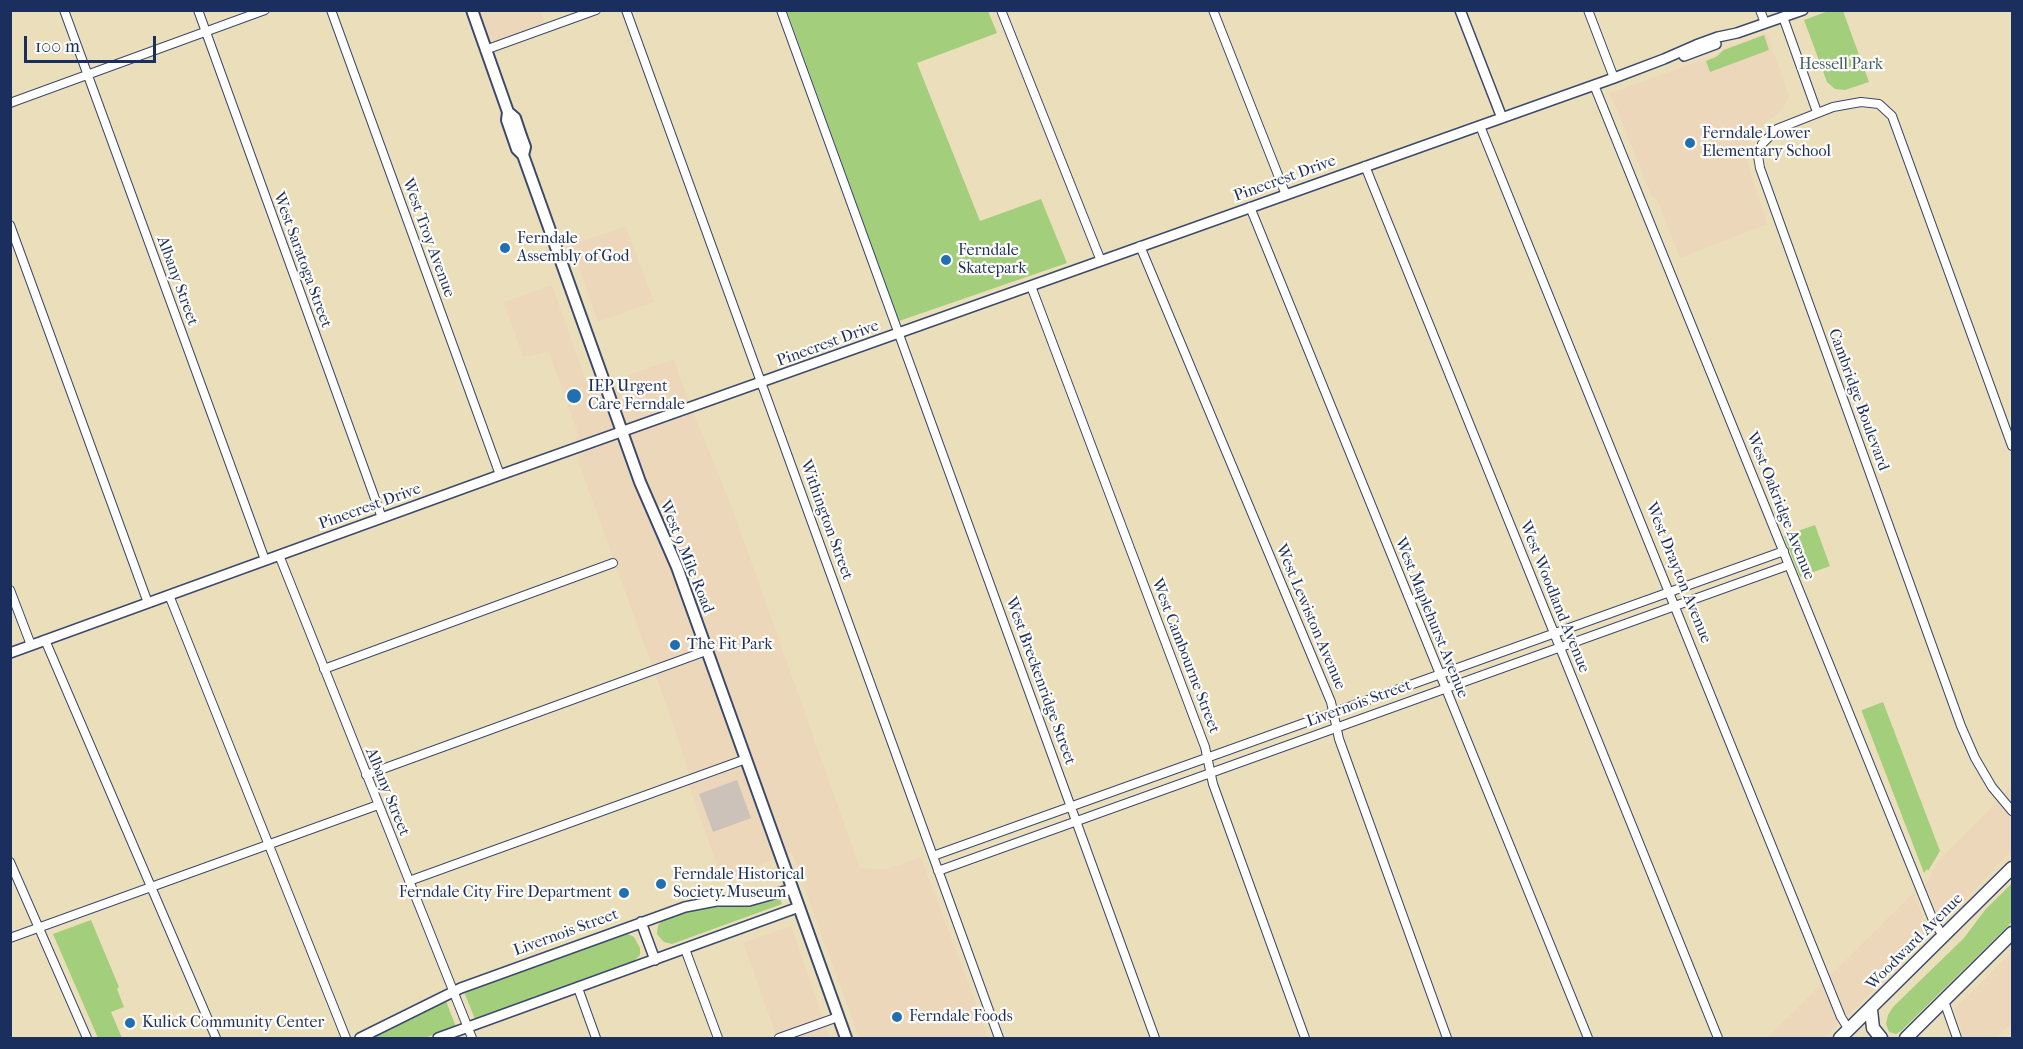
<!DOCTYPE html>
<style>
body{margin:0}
#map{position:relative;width:2023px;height:1049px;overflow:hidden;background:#ebdfbb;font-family:"IM FELL French Canon",serif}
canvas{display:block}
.frame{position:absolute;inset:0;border:12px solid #1b2f5e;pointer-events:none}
.scale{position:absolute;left:24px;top:36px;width:132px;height:27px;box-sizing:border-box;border:3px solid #1b2f5e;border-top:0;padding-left:8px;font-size:18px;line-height:21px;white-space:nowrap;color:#1b2f5e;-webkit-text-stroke:4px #fdfcf7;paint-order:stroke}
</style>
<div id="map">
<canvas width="2023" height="1049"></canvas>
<div class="frame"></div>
<div class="scale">100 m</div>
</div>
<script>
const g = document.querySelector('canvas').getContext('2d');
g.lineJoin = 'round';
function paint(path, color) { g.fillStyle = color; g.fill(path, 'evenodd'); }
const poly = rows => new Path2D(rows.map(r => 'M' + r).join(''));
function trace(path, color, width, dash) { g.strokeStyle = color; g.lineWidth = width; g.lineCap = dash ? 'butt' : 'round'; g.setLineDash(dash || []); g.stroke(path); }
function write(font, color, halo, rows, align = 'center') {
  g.font = font + ' "IM FELL French Canon",serif'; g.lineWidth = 4.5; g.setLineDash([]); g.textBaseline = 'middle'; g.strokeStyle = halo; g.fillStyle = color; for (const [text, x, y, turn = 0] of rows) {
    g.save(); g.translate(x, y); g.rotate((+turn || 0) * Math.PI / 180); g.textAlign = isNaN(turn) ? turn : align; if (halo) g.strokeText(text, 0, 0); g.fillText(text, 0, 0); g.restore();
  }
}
paint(poly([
 [480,11,541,11,545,23,495,42,490,38],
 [1767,33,1789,96,1783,109,1757,130,1748,150,1747,157,1754,185,1768,224,1680,258,1656,197,1652,198,1610,93,1716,55,1724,48],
 [626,226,654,302,598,322,571,245],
 [552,285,589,389,674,359,687,397,733,510,860,868,887,869,921,857,989,1038,859,1038,792,853,722,880,687,780,690,778,673,724,579,464,577,431,549,352,523,357,504,302],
 [2012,786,2012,850,1946,920,1938,917,1926,884,1938,861],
 [1914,892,1930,935,1824,1038,1767,1038],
 [791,926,830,1038,777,1038,755,976,743,943],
 [2012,952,2012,1023,1996,1038,1964,1038,1954,1009]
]), '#edd7bb');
paint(poly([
 [737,780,751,818,713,832,699,794]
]), '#ccc2b9');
paint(poly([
 [1831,10,1843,11,1869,82,1845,90,1835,89,1827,82,1804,20],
 [787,11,988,11,997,33,917,63,980,221,1041,199,1067,263,899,321],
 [1764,35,1769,50,1710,72,1706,61,1716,57,1724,50],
 [1815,525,1830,566,1800,577,1784,536],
 [1883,702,1940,851,1928,871,1927,869,1924,873,1862,712,1862,710],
 [2012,883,2012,922,1901,1031,1896,1034,1889,1032,1886,1024,1888,1015,1893,1007,1964,938,1985,910],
 [780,899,782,904,672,944,664,942,657,934,658,925,663,920,687,911,710,906,756,905],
 [91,920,119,987,117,989,124,1007,111,1012,122,1038,98,1038,53,934],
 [628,934,634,937,640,948,640,955,631,964,475,1019,464,992,621,935],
 [446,1001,456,1027,424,1038,373,1038]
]), '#a3ce7b');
const minor = poly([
 [64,10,265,560],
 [198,10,382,518],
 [331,10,500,475],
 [626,10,999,1038],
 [781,10,1155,1038],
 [1001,10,1101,261],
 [1213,10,1286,195],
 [1588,10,1614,78],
 [1760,10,1765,23],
 [1783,17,1817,112],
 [485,50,596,10],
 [1594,85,1933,920,1943,936],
 [10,103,265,10],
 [1480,126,1841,1017,1849,1030],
 [1365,166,1718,1038],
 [1250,207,1588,1038],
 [10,225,148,603],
 [1140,246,1331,702,1339,739,1447,1038],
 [1031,286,1205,747,1213,784,1305,1038],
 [2012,446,1892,116,1879,104,1861,102,1833,107,1777,129,1762,144,1758,156,1760,168,1961,726,1975,758,1992,787,2012,811],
 [279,555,472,1038],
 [10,590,31,645],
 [169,595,346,1038],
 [45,640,216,1038],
 [324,669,613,563],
 [366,775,706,651],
 [933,856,1784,551],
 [10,862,87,1038],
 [938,871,1789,565],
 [409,881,746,759],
 [10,938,378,805],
 [685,949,718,1038],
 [578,988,596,1038],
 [1944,1001,1957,1038],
 [779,1038,838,1017]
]);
const tertiary = poly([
 [1460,10,1502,118],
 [1684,56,1716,44],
 [10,653,500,475,1614,78,1664,59,1696,45,1718,37,1737,33,1803,10],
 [641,922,655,960],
 [360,1038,461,988,685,907,716,901,749,901,792,889],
 [438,1038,799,907]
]);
const secondary = poly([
 [472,10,508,112,507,120,517,149,523,155,640,482,677,567,846,1038],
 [508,112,515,118,521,136,525,147,523,155]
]);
const primary = poly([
 [1871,1010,1873,1028,1881,1038],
 [1840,1038,2012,868],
 [1906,1038,2012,933]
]);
trace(minor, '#3a496c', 10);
trace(tertiary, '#3a496c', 12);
trace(secondary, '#3a496c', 14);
trace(primary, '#3a496c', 15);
trace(minor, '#fff', 8);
trace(tertiary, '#fff', 9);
trace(secondary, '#fff', 10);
trace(primary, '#fff', 12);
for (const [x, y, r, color] of [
 [1690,143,6,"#1f6fb2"],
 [505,248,6,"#1f6fb2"],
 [946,260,6,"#1f6fb2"],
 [574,396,8,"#1f6fb2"],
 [675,645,6,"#1f6fb2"],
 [661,884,6,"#1f6fb2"],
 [624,893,6,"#1f6fb2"],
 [897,1017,6,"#1f6fb2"],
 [130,1023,6,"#1f6fb2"]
]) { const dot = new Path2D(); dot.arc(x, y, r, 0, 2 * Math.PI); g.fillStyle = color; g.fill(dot); trace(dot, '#fdfcf7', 2); }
write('16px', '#445f67', '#fdfcf7', [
 ["Hessell Park",1841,65]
]);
write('16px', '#1b2f5e', '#fdfcf7', [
 ["Ferndale Lower",1702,134],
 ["Elementary School",1702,152],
 ["Ferndale",517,239],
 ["Assembly of God",517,257],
 ["Ferndale",958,251],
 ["Skatepark",958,269],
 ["IEP Urgent",588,387],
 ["Care Ferndale",588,405],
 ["The Fit Park",687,645],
 ["Ferndale Historical",673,875],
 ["Society Museum",673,893],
 ["Ferndale City Fire Department",612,893,"right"],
 ["Ferndale Foods",909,1017],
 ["Kulick Community Center",142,1023]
], 'left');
write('16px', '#1b2f5e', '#fdfcf7', [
 ["Pinecrest Drive",1285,179,-20],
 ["West Troy Avenue",428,238,70],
 ["West Saratoga Street",302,260,70],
 ["Albany Street",177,281,70],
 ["Pinecrest Drive",828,344,-20],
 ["Cambridge Boulevard",1858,400,70],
 ["West Oakridge Avenue",1780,506,68],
 ["Pinecrest Drive",370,507,-20],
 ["Withington Street",826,520,70],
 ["West 9 Mile Road",686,557,68],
 ["West Drayton Avenue",1678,573,68],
 ["West Woodland Avenue",1554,597,68],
 ["West Lewiston Avenue",1310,617,67],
 ["West Maplehurst Avenue",1431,618,68],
 ["West Cambourne Street",1185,656,69],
 ["West Breckenridge Street",1040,681,70],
 ["Livernois Street",1359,704,-20],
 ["Albany Street",387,792,68],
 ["Livernois Street",566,933,-20],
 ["Woodward Avenue",1915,942,-45]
]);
</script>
